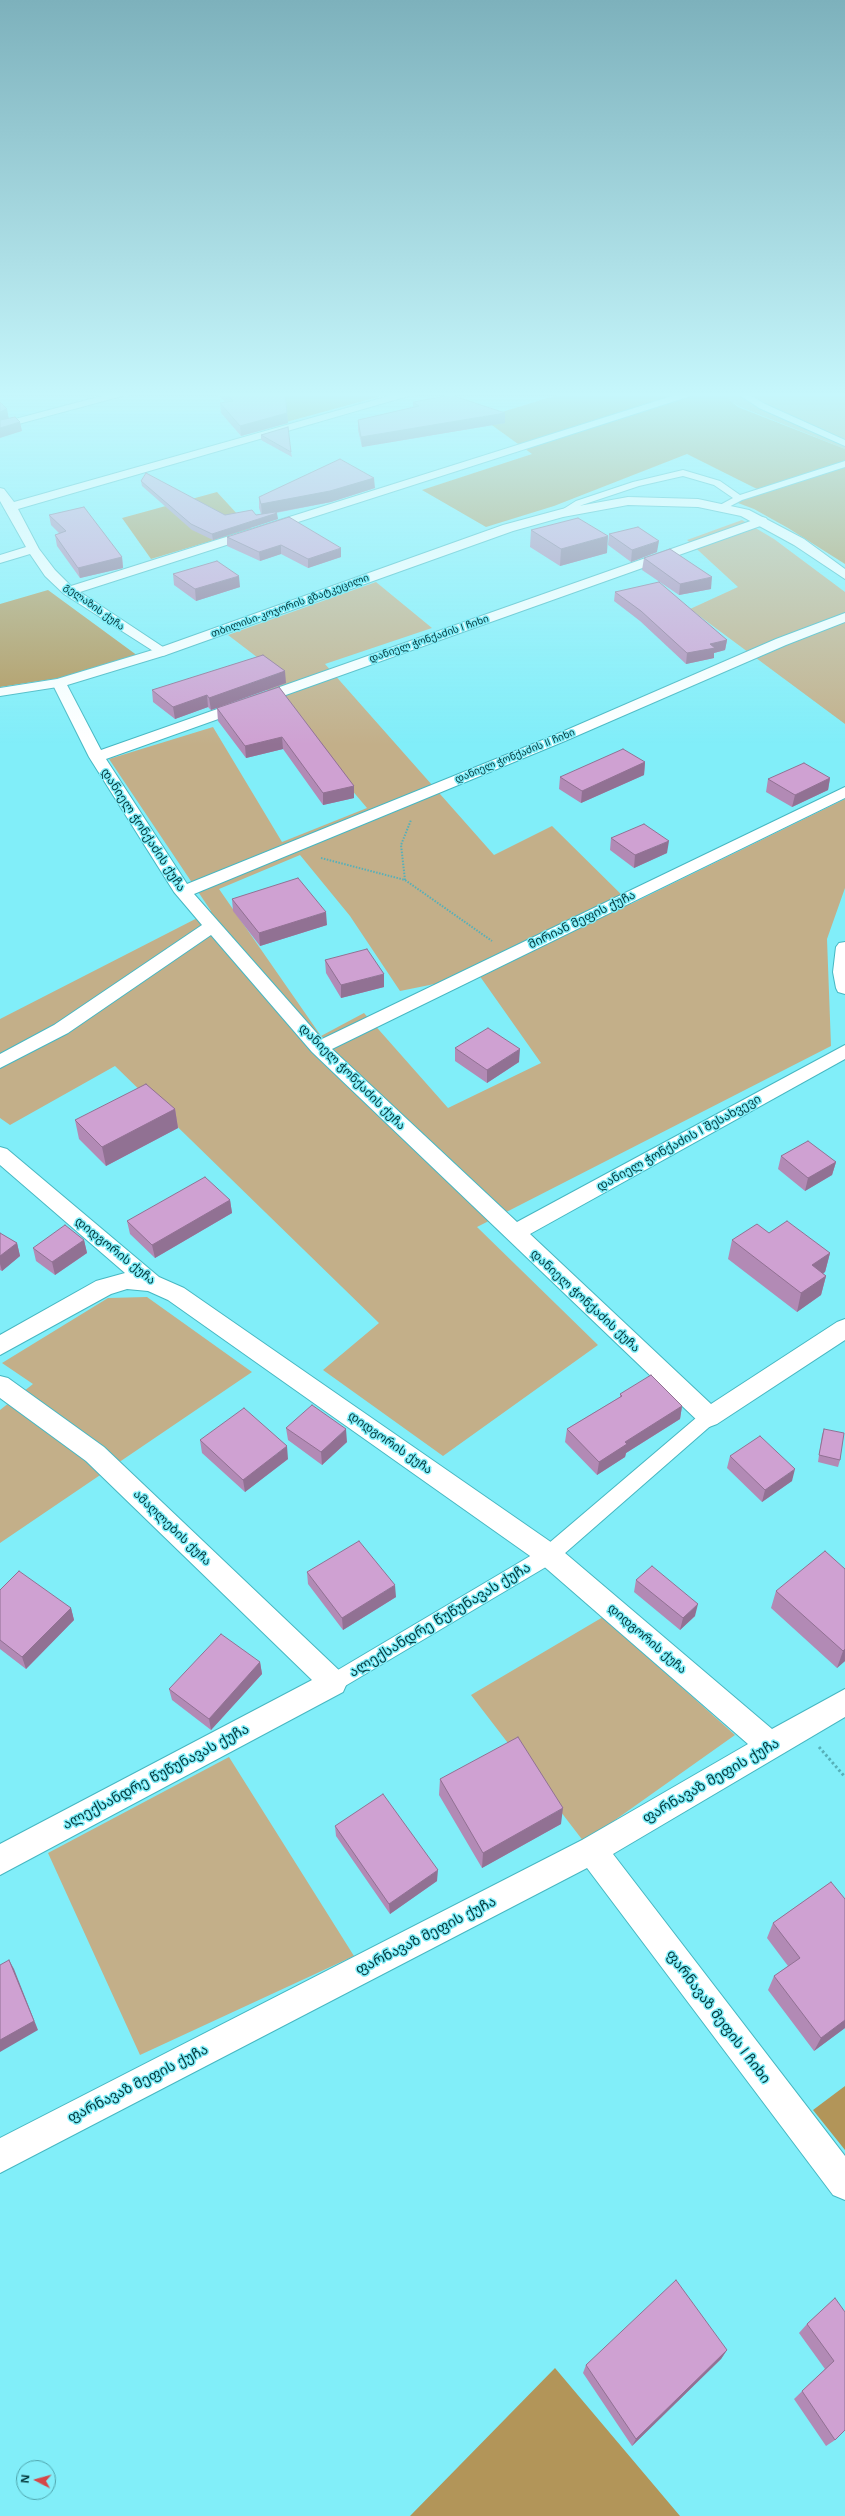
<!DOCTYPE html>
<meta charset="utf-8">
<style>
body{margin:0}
#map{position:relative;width:845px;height:2516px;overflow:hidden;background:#81eef9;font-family:"Open Sans",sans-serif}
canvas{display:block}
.north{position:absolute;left:16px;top:2460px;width:40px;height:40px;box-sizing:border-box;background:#81eef9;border:1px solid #4fa5ad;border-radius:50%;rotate:276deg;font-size:11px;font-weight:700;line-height:16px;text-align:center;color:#04383c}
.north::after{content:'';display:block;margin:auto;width:14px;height:18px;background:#d64748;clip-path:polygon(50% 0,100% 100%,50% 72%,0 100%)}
</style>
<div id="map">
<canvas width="845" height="2516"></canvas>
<div class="north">N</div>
</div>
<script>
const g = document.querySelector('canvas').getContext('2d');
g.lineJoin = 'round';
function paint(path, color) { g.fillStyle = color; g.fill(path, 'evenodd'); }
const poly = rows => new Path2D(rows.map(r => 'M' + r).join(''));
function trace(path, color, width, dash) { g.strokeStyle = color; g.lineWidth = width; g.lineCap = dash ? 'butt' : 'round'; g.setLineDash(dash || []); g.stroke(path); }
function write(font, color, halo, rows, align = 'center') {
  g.font = font + ' "Open Sans","Noto Sans Georgian",sans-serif'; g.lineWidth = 3; g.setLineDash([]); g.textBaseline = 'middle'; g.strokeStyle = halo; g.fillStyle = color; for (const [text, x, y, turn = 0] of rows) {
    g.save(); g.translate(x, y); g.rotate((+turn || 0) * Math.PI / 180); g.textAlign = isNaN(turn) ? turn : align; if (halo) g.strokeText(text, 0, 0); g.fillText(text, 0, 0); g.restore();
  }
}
paint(poly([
 [845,392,845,449,738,406,720,393],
 [742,520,774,539,845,592,845,724,690,609,738,587,687,540],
 [376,582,432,628,325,664,494,855,552,826,631,904,845,799,845,888,827,939,831,1046,477,1227,598,1345,443,1456,323,1370,379,1323,115,1066,10,1125,0,1118,0,1019,211,911,109,759,213,727,282,842,367,808,262,684,283,677,228,635],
 [300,855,350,916,400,991,479,975,541,1063,448,1108,364,1013,321,1036,219,889],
 [147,1297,252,1372,0,1543,0,1410,33,1384,2,1363,108,1298],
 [603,1617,735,1735,584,1842,471,1695],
 [229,1757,354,1956,140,2055,48,1853]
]), '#c3af89');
paint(poly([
 [282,392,396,392,257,430],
 [554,392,720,392,738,407,845,449,845,564,788,528,754,509,730,500,759,490,687,454,554,506,486,527,422,490,532,454,482,418,558,395],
 [217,492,251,529,151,559,122,518],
 [48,590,138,656,73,676,0,687,0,604],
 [845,2086,845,2150,813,2110],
 [555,2368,680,2516,410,2516]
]), '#b29559');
const lane = poly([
 [735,392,745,392,765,404,845,440,845,446,759,408,735,392],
 [845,461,845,467,742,500,723,510,720,509,720,505,733,498,714,485,683,476,639,486,582,505,565,515,557,513,576,501,633,482,683,470,720,481,740,495,845,461],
 [709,1410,715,1412,718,1417,715,1422,556,1561,340,1689,333,1692,326,1689,323,1683,326,1677,542,1549,703,1412,709,1410]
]);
const street = poly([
 [117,392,137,392,0,429,0,423,117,392],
 [403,392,422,392,18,509,39,549,55,570,71,586,685,392,703,392,80,592,166,649,168,652,166,655,161,656,64,594,45,576,30,554,0,563,0,555,26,547,0,501,0,488,4,489,14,502,403,392],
 [762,517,766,518,768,521,766,524,106,759,187,884,555,735,776,639,845,613,845,622,786,645,565,741,194,894,322,1039,845,787,845,798,332,1049,517,1222,845,1045,845,1059,530,1234,711,1404,837,1322,845,1319,845,1340,717,1424,709,1427,701,1424,312,1052,211,935,68,1033,0,1068,0,1054,54,1025,202,925,174,892,89,757,52,683,54,680,64,680,66,683,101,750,762,517],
 [845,942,845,994,838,992,836,988,833,972,836,947,839,943,845,942],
 [0,1147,7,1149,159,1277,184,1288,558,1547,772,1729,845,1689,845,1717,613,1854,845,2156,845,2200,833,2195,587,1868,0,2173,0,2138,582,1840,748,1744,540,1563,168,1300,148,1291,127,1289,111,1294,0,1355,0,1335,96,1281,125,1273,0,1165,0,1147],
 [0,1376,8,1378,104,1447,343,1674,347,1683,343,1692,0,1875,0,1844,312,1680,86,1461,0,1398,0,1376]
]);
const secondary = poly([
 [628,497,698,499,749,510,804,539,845,569,845,579,794,545,741,516,698,507,628,505,563,517,513,531,166,655,64,686,0,696,0,688,57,679,156,649,503,525,562,509,628,497]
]);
trace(lane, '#46b7c2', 2);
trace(street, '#46b7c2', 2);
trace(secondary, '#46b7c2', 2);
trace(poly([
 [321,858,405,880,492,941],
 [405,880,401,845,411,820]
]), '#56b0b9', 2, [1.5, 1.5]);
trace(poly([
 [819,1747,845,1777]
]), '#56b0b9', 3, [2.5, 2.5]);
paint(lane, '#fff');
paint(street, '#fff');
paint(secondary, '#fff');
paint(poly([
 [216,392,285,392,288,423,241,436,221,413,220,403,225,402],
 [413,402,505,423,362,447,358,430,358,420,413,407],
 [261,435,291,452,292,457,261,440],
 [141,481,225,515,256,515,261,514,259,508,259,497,375,488,331,502,276,513,278,519,213,540,192,530,142,486],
 [49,515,122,557,123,568,80,578,57,546,55,535,60,534,51,525],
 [289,517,341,557,308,568,281,554,260,561,227,546,227,537],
 [531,530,607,553,560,566,530,547],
 [609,534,657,552,631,562,608,545],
 [644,558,711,589,679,595,642,570],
 [173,574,240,587,196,601,174,585],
 [615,592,727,640,725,650,714,653,714,658,686,664,640,621,614,601],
 [286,683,211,710,208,707,175,719,153,702,152,690],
 [279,687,354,786,354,798,323,805,283,749,246,758,218,721,217,708],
 [645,762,644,775,581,803,559,789,560,777],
 [830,778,828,790,792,807,766,792,768,779],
 [611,838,667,853,634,868,610,850],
 [232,899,327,925,260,946,233,911],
 [325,960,384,987,341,998,326,973],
 [455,1048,519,1062,487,1083,455,1061],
 [175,1109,178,1128,106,1166,79,1139,75,1120],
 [781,1156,836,1162,832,1175,805,1191,778,1169],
 [230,1200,232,1213,155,1258,130,1234,127,1221],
 [0,1233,17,1243,20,1256,2,1271,0,1270],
 [769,1233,830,1253,825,1272,823,1273,826,1276,821,1295,797,1312,728,1259,732,1240],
 [84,1240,87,1253,55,1275,36,1261,33,1248],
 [620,1394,682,1406,680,1419,626,1453,625,1457,597,1475,565,1442,567,1429,620,1397],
 [286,1428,347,1442,322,1465,288,1440],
 [824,1429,840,1460,838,1467,818,1462,822,1435],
 [200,1440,288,1459,245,1492,202,1453],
 [730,1456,792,1481,762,1502,727,1468],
 [845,1569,845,1661,837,1668,771,1608,776,1591],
 [307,1572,396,1597,343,1630,308,1584],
 [636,1580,695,1616,680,1630,634,1592],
 [0,1590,71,1608,74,1620,26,1669,0,1649],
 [260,1662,262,1674,211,1730,172,1700,169,1689],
 [440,1779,561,1824,482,1868,439,1795],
 [335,1826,437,1881,390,1914,336,1836],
 [831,1882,845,2028,814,2051,768,1990,774,1976,788,1966,767,1938,773,1923],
 [835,2298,835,2440,826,2446,794,2399,825,2369,799,2333,807,2324],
 [727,2350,721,2359,632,2446,583,2373,586,2365]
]), '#b28ab5');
paint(poly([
 [7,409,9,419,0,422,0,412],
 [287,413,288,423,241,436,240,426],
 [505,413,505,423,362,447,361,437],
 [20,422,22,431,0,438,0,428],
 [374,478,375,488,331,502,262,515,261,504],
 [277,513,278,519,213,540,212,534],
 [608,536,607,553,560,566,561,549],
 [659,541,657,552,631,562,632,550],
 [281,545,281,554,260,561,259,552],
 [341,548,341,557,308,568,308,559],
 [122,557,123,568,80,578,78,568],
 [239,576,240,587,196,601,195,589],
 [712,577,711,589,679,595,680,584],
 [727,640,725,650,714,653,714,658,686,664,687,653,710,644],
 [285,671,286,683,211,710,209,698],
 [207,695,208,707,175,719,173,707],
 [282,737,283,749,246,758,245,746],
 [645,762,644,775,581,803,582,791],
 [830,778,828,790,792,807,795,795],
 [354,786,354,798,323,805,323,793],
 [669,841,667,853,634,868,635,855],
 [326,912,327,925,260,946,259,933],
 [384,974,384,987,341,998,341,985],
 [520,1049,519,1062,487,1083,487,1070],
 [175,1109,178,1128,106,1166,102,1147],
 [836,1162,832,1175,805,1191,808,1178],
 [230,1200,232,1213,155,1258,152,1245],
 [84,1240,87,1253,55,1275,52,1262],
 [17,1243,20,1256,2,1271,0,1264,0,1256],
 [830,1253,825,1272,807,1284,812,1265],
 [826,1276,821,1295,797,1312,801,1293],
 [682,1406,680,1419,626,1453,625,1457,597,1475,599,1462,625,1442],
 [346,1429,347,1442,322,1465,321,1452],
 [287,1446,288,1459,245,1492,243,1480],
 [795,1469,792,1481,762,1502,765,1490],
 [395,1585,396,1597,343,1630,342,1618],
 [698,1604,695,1616,680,1630,683,1618],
 [71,1608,74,1620,26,1669,22,1657],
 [845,1649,845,1661,837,1668,843,1651],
 [260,1662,262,1674,211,1730,209,1719],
 [563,1808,561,1824,482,1868,483,1853],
 [438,1870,437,1881,390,1914,389,1904],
 [9,1960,14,1969,38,2030,0,2052,0,2040],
 [845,2020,845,2028,814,2051,821,2038],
 [727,2350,721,2359,632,2446,636,2439]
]), '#917193');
const building = poly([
 [225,392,285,392,287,413,240,426,220,403,233,401,225,392],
 [451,395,505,413,361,437,358,420,419,406,413,402,451,395],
 [0,402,7,409,0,412,0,402],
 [15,417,20,422,0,428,0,420,15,417],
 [288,427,291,452,261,435,288,427],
 [340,459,374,478,330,491,261,504,259,497,340,459],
 [146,473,225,515,252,510,256,515,275,512,277,513,212,534,191,524,141,481,146,473],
 [84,507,122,557,78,568,55,535,66,531,49,515,84,507],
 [289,517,341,548,308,559,281,545,259,552,227,537,289,517],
 [578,518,608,536,561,549,531,530,578,518],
 [638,527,659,541,632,550,609,534,638,527],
 [670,549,712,577,680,584,644,558,670,549],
 [217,561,239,576,195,589,173,574,217,561],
 [659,582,727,640,710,644,715,648,687,653,641,611,615,592,659,582],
 [263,655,285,671,209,698,207,695,173,707,152,690,263,655],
 [279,687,354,786,323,793,282,737,245,746,217,708,279,687],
 [623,749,645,762,582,791,560,777,623,749],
 [804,763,830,778,795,795,768,779,804,763],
 [644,824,669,841,635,855,611,838,644,824],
 [298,878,326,912,259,933,232,899,298,878],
 [367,949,384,974,341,985,325,960,367,949],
 [488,1028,520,1049,487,1070,455,1048,488,1028],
 [146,1084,175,1109,102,1147,75,1120,146,1084],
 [808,1141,836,1162,808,1178,781,1156,808,1141],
 [205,1177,230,1200,152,1245,127,1221,205,1177],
 [787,1221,830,1253,812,1265,826,1276,801,1293,732,1240,757,1224,769,1233,787,1221],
 [65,1225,84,1240,52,1262,33,1248,65,1225],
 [0,1233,17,1243,0,1256,0,1233],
 [651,1375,682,1406,625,1442,627,1444,599,1462,567,1429,622,1396,620,1394,651,1375],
 [312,1405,346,1429,321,1452,286,1428,312,1405],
 [244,1408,287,1446,243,1480,200,1440,244,1408],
 [824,1429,844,1433,840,1460,819,1455,824,1429],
 [760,1436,795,1469,765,1490,730,1456,760,1436],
 [359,1541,395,1585,342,1618,307,1572,359,1541],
 [825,1551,845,1569,845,1649,843,1651,776,1591,825,1551],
 [652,1566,698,1604,683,1618,636,1580,652,1566],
 [19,1571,71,1608,22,1657,0,1640,0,1590,19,1571],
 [221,1634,260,1662,209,1719,169,1689,221,1634],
 [518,1737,563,1808,483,1853,440,1779,518,1737],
 [383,1794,438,1870,389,1904,335,1826,383,1794],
 [831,1882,845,1899,845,2020,821,2038,774,1976,800,1958,773,1923,831,1882],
 [9,1960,34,2021,0,2040,0,1965,9,1960],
 [676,2280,727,2350,636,2439,586,2365,676,2280],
 [835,2298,845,2312,845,2430,835,2440,802,2391,834,2361,807,2324,835,2298]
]);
paint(building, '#cfa1d2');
trace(building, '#917193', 1);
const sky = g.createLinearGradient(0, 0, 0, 745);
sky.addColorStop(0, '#7db1bc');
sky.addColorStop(0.53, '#c6f7fc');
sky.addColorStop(1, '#c6f7fc00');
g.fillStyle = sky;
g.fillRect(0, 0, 845, 745);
write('10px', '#04383c', '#81eef9', [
 ["თბილისი-კოჯორის გზატკეცილი",290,606,-20],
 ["გელაზის ქუჩა",94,607,36],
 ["დანიელ ჭონქაძის I ჩიხი",429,639,-19],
 ["დანიელ ჭონქაძის II ჩიხი",515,756,-22]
]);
write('12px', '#04383c', '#81eef9', [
 ["დანიელ ჭონქაძის ქუჩა",143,830,57],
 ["მირიან მეფის ქუჩა",582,920,-26],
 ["დანიელ ჭონქაძის ქუჩა",352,1077,45],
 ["დანიელ ჭონქაძის I შესახვევი",679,1143,-29],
 ["დიდგორის ქუჩა",115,1251,39],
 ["დანიელ ჭონქაძის ქუჩა",585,1301,43],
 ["დიდგორის ქუჩა",390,1443,35],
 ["ამაღლების ქუჩა",172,1528,44],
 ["დიდგორის ქუჩა",647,1639,41]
]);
write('14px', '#04383c', '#81eef9', [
 ["ალექსანდრე წუწუნავას ქუჩა",440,1620,-31],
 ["ალექსანდრე წუწუნავას ქუჩა",156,1777,-28],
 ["ფარნავაზ მეფის ქუჩა",711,1781,-30],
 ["ფარნავაზ მეფის ქუჩა",426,1936,-27],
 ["ფარნავაზ მეფის I ჩიხი",718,2017,53],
 ["ფარნავაზ მეფის ქუჩა",138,2084,-27]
]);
</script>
